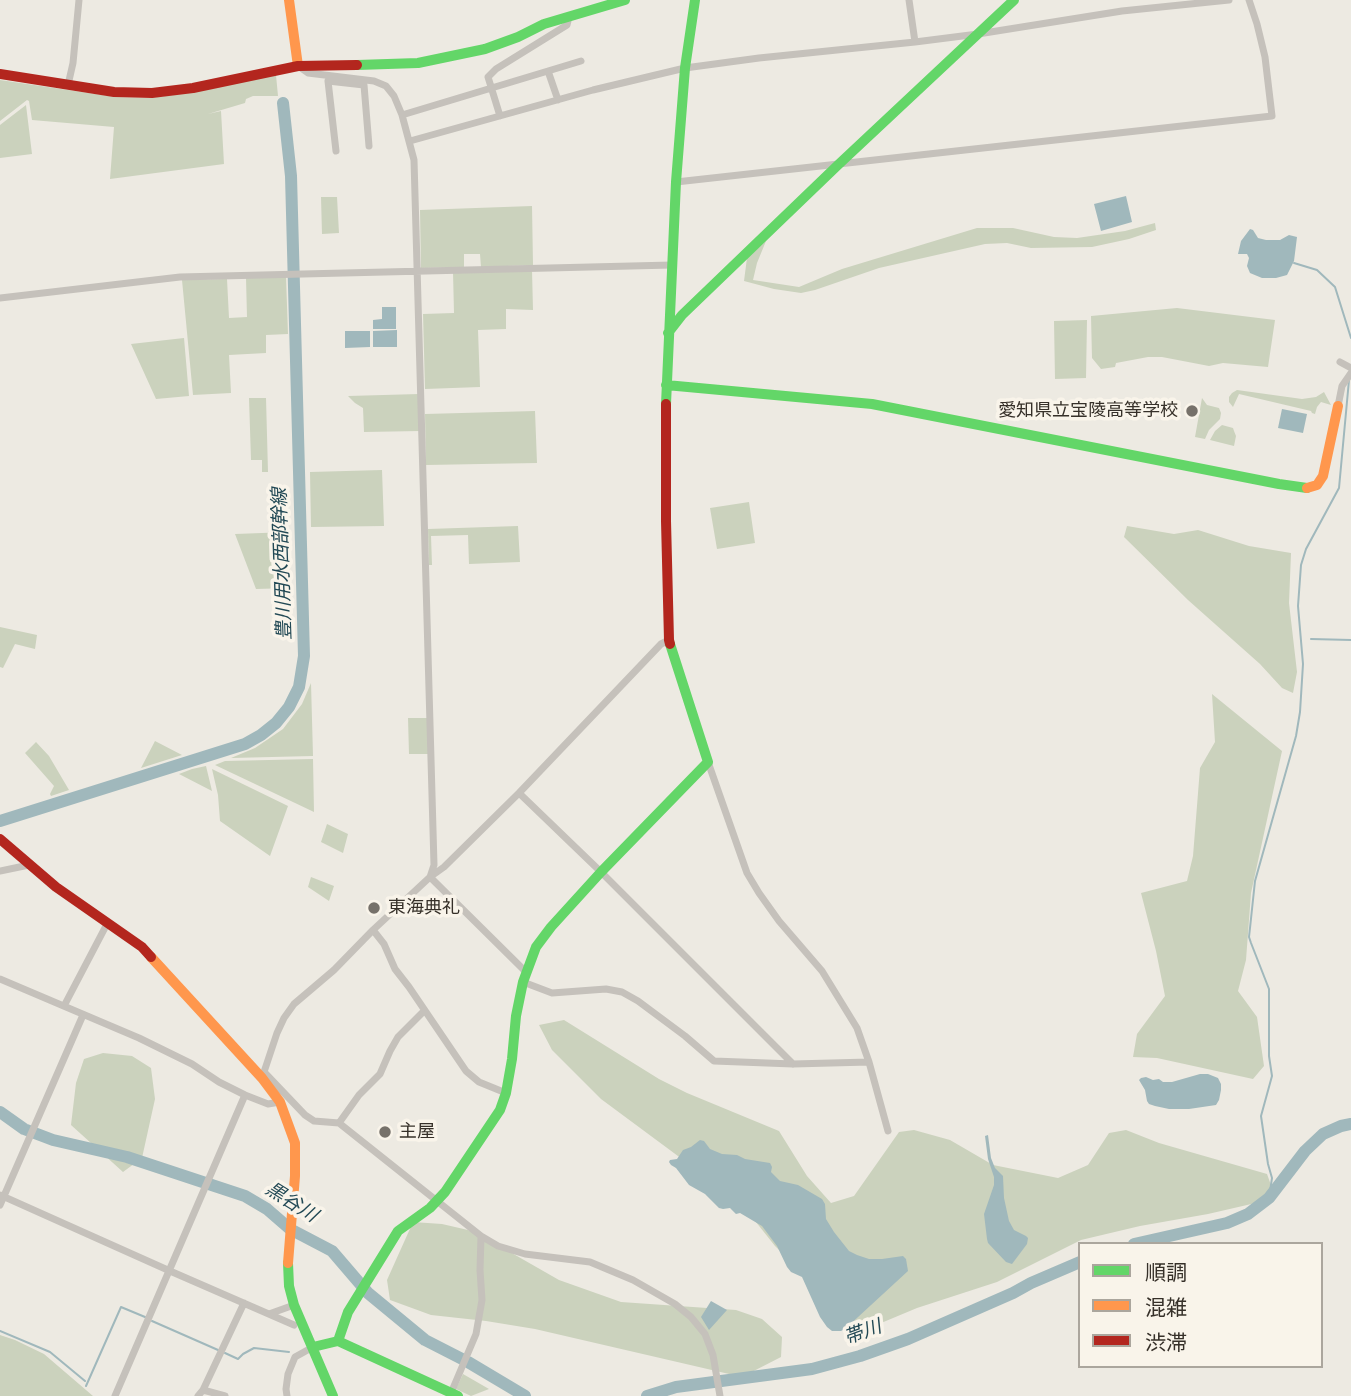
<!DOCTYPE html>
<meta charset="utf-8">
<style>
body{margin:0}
#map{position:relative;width:1351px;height:1396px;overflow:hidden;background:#edeae2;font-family:"DejaVu Sans","Noto Sans JP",sans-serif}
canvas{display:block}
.legend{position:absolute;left:1078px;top:1242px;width:245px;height:126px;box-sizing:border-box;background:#f9f4ea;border:2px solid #aba69d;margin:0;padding:9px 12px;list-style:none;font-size:21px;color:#363029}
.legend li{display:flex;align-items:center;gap:14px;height:35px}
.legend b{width:35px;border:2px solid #aba69d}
</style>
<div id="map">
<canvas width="1351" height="1396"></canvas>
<ul class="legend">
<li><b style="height:9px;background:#63d668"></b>順調</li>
<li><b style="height:9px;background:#ff974d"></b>混雑</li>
<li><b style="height:9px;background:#b3261e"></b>渋滞</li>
</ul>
</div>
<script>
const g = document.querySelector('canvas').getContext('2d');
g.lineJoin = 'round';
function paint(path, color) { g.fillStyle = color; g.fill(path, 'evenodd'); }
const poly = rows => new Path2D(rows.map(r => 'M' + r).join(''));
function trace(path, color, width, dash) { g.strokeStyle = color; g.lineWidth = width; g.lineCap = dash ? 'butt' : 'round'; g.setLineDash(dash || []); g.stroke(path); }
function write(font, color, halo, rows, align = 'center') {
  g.font = font + ' "DejaVu Sans","Noto Sans JP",sans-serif'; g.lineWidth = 7; g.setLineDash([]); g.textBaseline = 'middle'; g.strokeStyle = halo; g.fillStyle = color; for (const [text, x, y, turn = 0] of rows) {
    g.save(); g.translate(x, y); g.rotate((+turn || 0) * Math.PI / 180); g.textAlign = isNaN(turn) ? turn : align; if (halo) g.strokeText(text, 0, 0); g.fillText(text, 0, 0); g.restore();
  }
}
paint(poly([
 [276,75,278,96,253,96,246,99,245,103,208,114,221,111,224,164,110,179,114,127,32,120,29,101,27,100,0,121,0,80,116,97,149,98,181,94],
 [26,105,32,154,0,158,0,125],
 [321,197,337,197,339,233,322,234],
 [532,206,533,265,481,267,480,254,464,254,464,267,421,268,420,210],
 [1155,223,1156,230,1129,239,1092,247,1031,248,1007,243,985,244,879,268,815,290,801,293,774,289,744,281,747,258,766,241,757,263,753,280,799,287,842,269,977,228,1013,228,1054,237,1077,238,1125,231],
 [532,270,533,310,506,309,506,329,478,330,480,387,425,389,423,314,454,313,453,272],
 [286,277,288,334,266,335,266,353,229,355,231,393,193,395,182,280,227,279,229,318,247,317,246,278],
 [1177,308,1275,320,1268,367,1223,363,1209,366,1162,357,1148,357,1116,363,1115,367,1101,369,1092,358,1091,316],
 [1087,320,1086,378,1055,379,1054,321],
 [184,338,189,396,156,399,131,344],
 [1237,390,1302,399,1316,397,1324,392,1331,405,1321,402,1317,407,1315,414,1312,413,1311,411,1239,394,1233,407,1229,402,1229,397,1232,393],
 [419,394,420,431,364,432,363,408,355,403,348,396],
 [249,398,266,398,268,472,262,472,262,460,251,460],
 [1202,398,1207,405,1219,408,1221,413,1220,419,1209,430,1205,439,1195,437],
 [535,411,537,463,426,465,425,414],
 [1222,425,1233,428,1234,431,1236,436,1234,446,1210,440,1215,431],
 [382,470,384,526,311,527,310,472],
 [749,502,755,543,717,549,710,508],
 [518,526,520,562,469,564,468,535,431,536,432,565,429,565,428,529],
 [1127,526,1174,534,1198,530,1249,546,1291,553,1289,603,1297,672,1293,693,1282,688,1260,664,1188,600,1124,537],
 [289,532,290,588,256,589,235,534],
 [0,627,37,635,35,649,15,644,3,668,0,667],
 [311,683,313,756,231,758,255,748,283,729,302,704],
 [1212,694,1282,751,1251,893,1246,960,1238,991,1257,1017,1264,1066,1253,1079,1157,1058,1133,1057,1137,1034,1165,996,1156,951,1141,893,1187,881,1193,856,1200,768,1215,742],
 [408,718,428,718,429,754,409,754],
 [155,741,182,755,141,768],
 [36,742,49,756,69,790,51,796,50,794,54,786,25,753],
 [313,759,314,812,215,765,225,761],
 [206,766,212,791,179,774,192,769],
 [212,769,288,806,270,856,220,821,218,795],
 [327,824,348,834,343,853,321,842],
 [311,877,334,886,329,901,308,887],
 [564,1020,659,1079,687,1093,779,1131,807,1176,831,1203,854,1196,899,1132,914,1130,950,1140,993,1165,1058,1178,1088,1165,1109,1133,1126,1130,1159,1143,1267,1174,1272,1188,1260,1202,1208,1214,1140,1226,1081,1240,997,1282,917,1308,862,1331,845,1325,814,1284,775,1246,748,1212,709,1179,601,1099,552,1050,539,1025],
 [103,1053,132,1056,151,1068,155,1099,142,1158,123,1172,71,1125,76,1083,84,1059],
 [413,1222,442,1224,468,1230,496,1244,559,1280,621,1302,736,1310,762,1319,782,1337,781,1357,742,1377,535,1329,486,1321,431,1315,390,1300,387,1280],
 [0,1335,15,1340,44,1354,93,1396,0,1396],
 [463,1374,489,1389,471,1396,456,1389]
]), '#cbd2bd');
paint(poly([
 [1126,196,1132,222,1101,231,1094,204],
 [1250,229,1253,230,1258,238,1266,240,1280,240,1289,235,1297,237,1294,261,1287,275,1276,278,1262,278,1250,273,1247,266,1249,258,1247,254,1238,254,1241,241],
 [382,307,396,307,396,329,373,329,373,320,382,319],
 [397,330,397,347,373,347,373,331],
 [345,331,370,331,370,347,345,348],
 [1282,409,1307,414,1303,433,1278,428],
 [1200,1074,1208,1074,1218,1078,1221,1084,1221,1090,1219,1100,1216,1105,1189,1109,1169,1109,1155,1106,1149,1104,1147,1101,1145,1090,1139,1080,1141,1078,1146,1077,1153,1080,1159,1079,1163,1082,1172,1082],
 [988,1135,991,1158,995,1168,1003,1176,1004,1198,1009,1221,1014,1230,1026,1236,1028,1238,1027,1244,1012,1264,1006,1262,988,1243,987,1239,984,1214,994,1185,994,1177,988,1159,985,1136],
 [700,1140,704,1141,710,1149,722,1154,737,1155,745,1159,770,1163,772,1167,771,1172,780,1181,798,1185,822,1199,825,1204,826,1219,834,1232,849,1251,857,1255,869,1259,882,1259,903,1256,906,1259,908,1271,845,1329,841,1331,832,1331,827,1327,820,1317,802,1277,791,1272,787,1267,777,1246,762,1226,740,1213,736,1214,730,1208,723,1209,719,1208,705,1194,689,1185,676,1168,671,1165,669,1162,670,1160,677,1159,683,1150,691,1147],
 [711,1301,727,1310,709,1330,701,1317]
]), '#a0b8bc');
trace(poly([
 [1294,263,1317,270,1335,287,1351,338],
 [1311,639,1351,640],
 [1269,1198,1272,1178,1268,1164,1261,1116,1272,1076,1269,1056,1269,989,1251,943,1249,937,1250,928,1255,881,1296,736,1300,712,1303,664,1298,606,1301,565,1306,549,1339,488,1349,380],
 [152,1321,218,1350],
 [0,1331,50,1352,85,1381],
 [225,1353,238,1359,243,1354,254,1348,289,1352],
 [86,1386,121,1307,145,1317]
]), '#a0b8bc', 2);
trace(poly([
 [0,821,245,744,261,735,276,723,289,707,299,687,304,656,291,176,283,103],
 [0,1112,24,1129,53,1140,127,1157,245,1196,267,1209,290,1229,332,1251,368,1293,425,1340,468,1362,525,1396],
 [1134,1244,1227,1223,1248,1214,1269,1198,1305,1151,1323,1134,1341,1126,1351,1124],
 [647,1396,676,1387,812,1369,860,1356,908,1339,1013,1293,1031,1283,1080,1262]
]), '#a0b8bc', 12);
trace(poly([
 [909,0,915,42],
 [298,66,308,73,374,81,386,86,394,96,402,115,414,160,434,865,430,877],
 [548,71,581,61],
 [68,85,73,63,79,0],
 [402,115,548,71,558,100],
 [500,116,488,77,496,69,567,25,569,17],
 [410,141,593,90,685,68,759,58,915,42,978,34,1122,11,1229,0],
 [336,151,328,81,364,85,369,146],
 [676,182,1272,116,1265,57,1257,24,1249,0],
 [0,298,180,277,672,265],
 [1340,362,1351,368],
 [1338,406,1342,386,1351,373],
 [708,762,747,873,759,893,779,921,822,971,857,1028,869,1062,888,1131],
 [519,793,601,872,793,1064],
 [0,871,29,865],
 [430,877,526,972],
 [373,930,384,944,395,969,409,987,466,1071,479,1082,506,1093],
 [0,979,139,1038,192,1064,219,1082,245,1095,268,1104,280,1102],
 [523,982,552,993,606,989,622,992,638,1001,685,1036,714,1061,793,1064,869,1062],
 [64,1006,108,922],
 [265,1073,305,1115,314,1121,339,1123,481,1236,498,1246,525,1254,590,1262,633,1280,675,1304,691,1317,705,1334,713,1355,720,1396],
 [262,1078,277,1033,284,1018,294,1004,334,970,373,930,430,877,444,867,519,793,661,644,669,640],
 [339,1123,359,1095,380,1074,390,1051,398,1037,424,1011],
 [0,1195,170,1271,294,1325],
 [0,1205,83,1015],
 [269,1314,294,1305],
 [203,1390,225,1396],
 [451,1393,476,1334,482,1300,480,1270,481,1236],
 [115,1396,245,1095],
 [198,1396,203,1390,244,1303],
 [287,1396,286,1389,288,1374,295,1357,313,1347]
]), '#c5c1bb', 7);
trace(poly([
 [357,65,418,63,485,49,518,37,544,24,625,0],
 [668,333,682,315,839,164,1014,0],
 [666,385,872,404,1279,484,1307,488],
 [666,404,676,182,685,68,695,0],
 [288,1263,289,1286,294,1305,333,1396],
 [338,1341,348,1312,398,1231,430,1208,445,1192,500,1110,506,1093,512,1059,516,1016,523,982,536,947,551,927,601,872,708,762,670,644],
 [313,1347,338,1341,458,1396]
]), '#63d668', 10);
trace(poly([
 [289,0,298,66],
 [1307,488,1317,485,1323,476,1338,406],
 [151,957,262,1078,280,1102,295,1143,295,1176,288,1263]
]), '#ff974d', 10);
trace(poly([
 [0,74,114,92,152,93,193,88,298,66,357,65],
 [666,404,666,521,669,640,670,644],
 [0,839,56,887,142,947,151,957]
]), '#b3261e', 10);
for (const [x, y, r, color] of [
 [1192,411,7,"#76716a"],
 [374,908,7,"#76716a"],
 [385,1132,7,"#76716a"]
]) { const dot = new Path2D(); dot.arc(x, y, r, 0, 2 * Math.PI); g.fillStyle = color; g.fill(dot); trace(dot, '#f9f4ea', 2.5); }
write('18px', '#363029', '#f9f4ea', [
 ["愛知県立宝陵高等学校",1178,411,"right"],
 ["東海典礼",388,908],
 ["主屋",399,1132]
], 'left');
write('italic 19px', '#224955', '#f9f4ea', [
 ["豊川用水西部幹線",283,564,-92],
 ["黒谷川",291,1203,32],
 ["帯川",863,1333,-20]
]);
</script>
